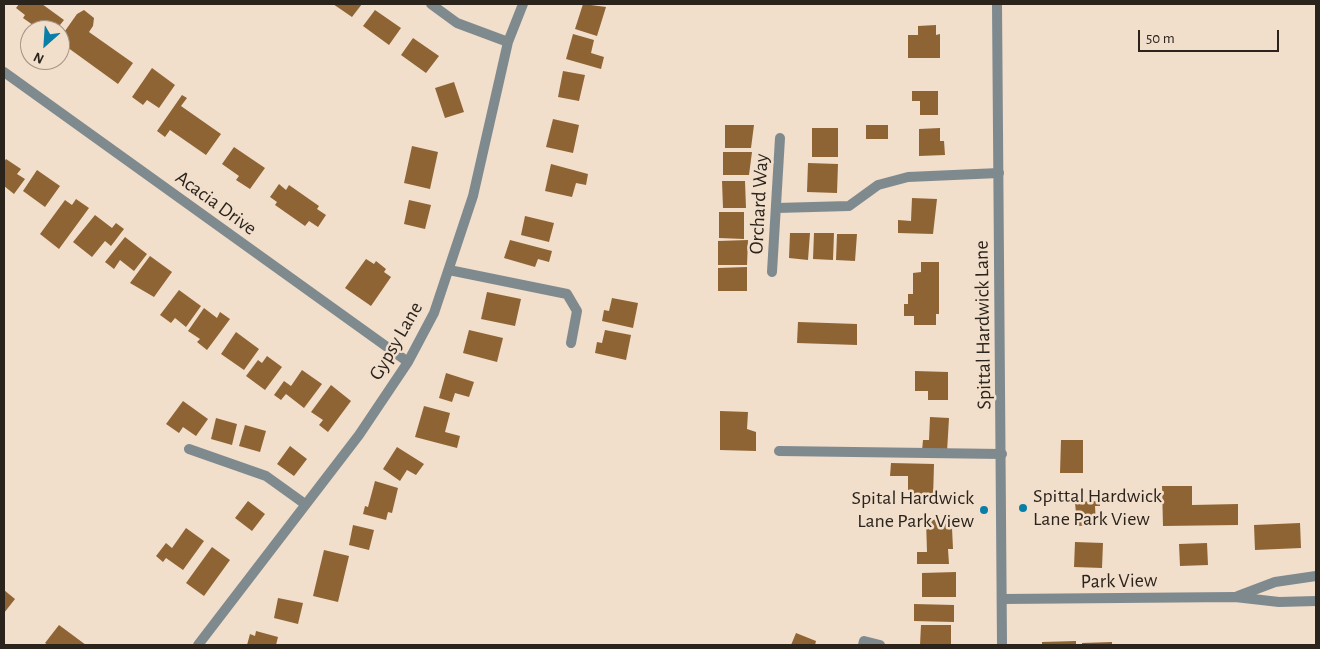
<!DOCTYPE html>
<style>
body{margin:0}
#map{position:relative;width:1320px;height:649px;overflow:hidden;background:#f1decb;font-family:"Alegreya Sans",sans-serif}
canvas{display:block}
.frame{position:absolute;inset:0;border:5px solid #2b241d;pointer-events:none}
.north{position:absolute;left:20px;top:20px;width:50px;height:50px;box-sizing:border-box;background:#f1decb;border:1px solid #a29485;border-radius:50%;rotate:206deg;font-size:14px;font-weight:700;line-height:20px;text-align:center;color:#2b241d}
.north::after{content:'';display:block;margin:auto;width:18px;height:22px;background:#097ea6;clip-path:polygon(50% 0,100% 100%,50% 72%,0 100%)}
.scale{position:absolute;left:1138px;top:30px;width:141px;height:22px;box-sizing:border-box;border:2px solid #2b241d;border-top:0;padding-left:6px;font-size:15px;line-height:18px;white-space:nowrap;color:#2b241d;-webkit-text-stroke:4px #f1decb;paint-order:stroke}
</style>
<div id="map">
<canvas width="1320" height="649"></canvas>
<div class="frame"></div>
<div class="north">N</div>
<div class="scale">50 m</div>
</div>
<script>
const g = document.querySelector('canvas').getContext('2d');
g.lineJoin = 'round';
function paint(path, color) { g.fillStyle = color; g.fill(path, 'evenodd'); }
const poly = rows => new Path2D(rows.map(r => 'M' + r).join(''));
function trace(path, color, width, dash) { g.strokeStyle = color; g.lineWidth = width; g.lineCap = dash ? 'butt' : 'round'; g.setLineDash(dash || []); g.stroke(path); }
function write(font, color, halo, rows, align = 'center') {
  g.font = font + ' "Alegreya Sans",sans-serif'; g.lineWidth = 5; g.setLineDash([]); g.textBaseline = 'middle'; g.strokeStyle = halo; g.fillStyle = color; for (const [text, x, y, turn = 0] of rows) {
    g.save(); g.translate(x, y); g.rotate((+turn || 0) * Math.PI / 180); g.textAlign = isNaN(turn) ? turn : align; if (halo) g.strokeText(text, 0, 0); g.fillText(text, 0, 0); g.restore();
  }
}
paint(poly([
 [19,4,42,4,64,20,56,30,40,30,23,18,25,15,16,8],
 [333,4,362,4,352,17],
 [583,4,606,7,597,36,575,29],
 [84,10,94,18,93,26,89,32,133,63,118,84,60,42,60,38,77,14],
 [375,10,401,28,389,45,363,26],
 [936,25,936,35,940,34,940,58,908,58,908,35,918,35,918,26],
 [573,34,594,40,591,53,604,57,601,69,566,59],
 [413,38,439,56,426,73,401,55],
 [152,68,175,85,159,108,147,100,143,105,132,97],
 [563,71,585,75,579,101,558,97],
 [454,82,464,112,445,118,435,88],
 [912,91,938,91,938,115,920,115,920,101,912,101],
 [182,95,187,98,181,106,221,134,206,155,170,130,165,137,157,131],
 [553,119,579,125,573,153,546,147],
 [725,125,754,125,751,148,725,148],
 [866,125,888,125,888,139,866,139],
 [812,128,838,128,838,157,812,157],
 [940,128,940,141,944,141,945,155,919,156,919,129],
 [412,146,438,152,430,189,404,183],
 [234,147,265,168,250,189,236,180,239,176,222,164],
 [723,152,752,152,749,175,723,175],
 [6,159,21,169,17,174,25,179,14,194,4,186,4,162],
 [808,163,838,164,837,193,807,192],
 [551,164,588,174,586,185,576,183,572,197,545,191],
 [37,170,60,186,45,207,23,191],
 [722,181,745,181,746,208,723,208],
 [279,184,286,190,289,185,319,206,317,209,326,215,318,227,309,221,305,226,275,205,277,202,270,197],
 [912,198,937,199,933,234,898,233,898,220,911,221],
 [76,199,89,208,59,249,40,234,65,200,72,205],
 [409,200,431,205,425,229,404,224],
 [719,212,744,212,744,239,719,238],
 [95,215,112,228,116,223,124,229,111,246,105,241,92,257,73,242],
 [525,216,554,223,549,242,521,235],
 [790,233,810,233,808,260,789,258],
 [814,233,834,233,833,260,813,259],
 [837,234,857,234,855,261,836,260],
 [125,237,147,254,134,271,120,260,114,269,105,262],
 [510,240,552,251,549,262,538,259,535,267,504,258],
 [748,240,747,265,718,265,718,241],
 [150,256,172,272,154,297,130,283],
 [366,259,374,264,376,261,386,269,384,272,391,277,371,306,345,288],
 [921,262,939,262,939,314,936,314,936,325,914,325,914,316,904,316,904,304,908,304,908,294,913,294,913,273,921,272],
 [747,267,747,291,718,291,718,268],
 [179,290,201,306,186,327,175,318,171,323,160,315],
 [487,292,521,299,515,326,481,319],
 [612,298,638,303,633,328,602,321,604,310,609,311],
 [204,308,217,318,220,312,230,319,207,350,197,342,200,339,188,331],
 [798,322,857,324,857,345,797,343],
 [469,330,503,338,497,362,463,353],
 [605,330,631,335,626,360,595,353,597,342,602,343],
 [236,332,259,349,244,370,221,354],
 [267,356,282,367,265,390,246,376,258,360,262,363],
 [302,370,322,384,304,408,286,394,281,400,274,395,284,381,291,386],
 [915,371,948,372,948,400,928,400,928,391,915,391],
 [446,373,474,382,469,397,455,393,452,402,439,398],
 [331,385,351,401,328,432,319,425,323,420,311,412],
 [183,401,208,419,196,436,183,427,179,433,166,424],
 [424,406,450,413,445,432,460,436,457,448,415,437],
 [720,411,748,412,747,429,756,432,756,451,720,450],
 [930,417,949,418,947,452,922,451,923,440,929,440],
 [216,418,237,424,232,445,211,439],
 [245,425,266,431,260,452,239,446],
 [1061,440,1083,440,1083,473,1060,473],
 [290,446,307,459,294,476,277,464],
 [397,447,424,464,416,475,407,470,400,481,383,469],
 [891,463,934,464,933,499,908,499,908,476,890,476],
 [375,481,398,488,392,513,388,512,386,520,363,514,365,506,368,507],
 [1162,486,1192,486,1192,505,1238,504,1238,525,1163,526],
 [248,501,265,514,252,531,235,518],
 [1100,501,1100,506,1095,506,1096,525,1077,526,1075,502],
 [948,519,948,528,952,528,953,549,948,549,949,564,917,564,917,552,927,552,926,520],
 [1300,523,1301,548,1255,550,1254,525],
 [353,525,374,530,369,550,349,545],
 [186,528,204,541,183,570,166,558,163,562,156,556,166,543,172,548],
 [1075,542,1103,543,1102,568,1074,567],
 [1207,543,1208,565,1180,566,1179,544],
 [212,547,230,560,204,596,186,583],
 [324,550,349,556,338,602,313,596],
 [956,572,956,597,922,597,922,573],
 [4,590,15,599,4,613],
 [278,598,303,603,298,624,274,618],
 [914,604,954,605,954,622,914,621],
 [59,625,86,645,48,645,45,643],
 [921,625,951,625,951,645,920,645],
 [256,631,278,637,276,645,247,645,250,634,255,636],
 [796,633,816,641,815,645,791,645],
 [1076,641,1076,645,1042,645,1042,642],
 [1112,642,1112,645,1082,645,1082,643]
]), '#8f6434');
trace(poly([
 [449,270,567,294,577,311,571,343],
 [779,451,1002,454],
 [863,645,864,641,880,645]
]), '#7f8a8f', 10);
trace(poly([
 [431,4,457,23,508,42],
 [4,72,408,362],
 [777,208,849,206,878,185,908,177,999,173],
 [772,272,780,138],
 [189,449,266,476,305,504],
 [1238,596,1275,582,1316,576],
 [1003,599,1235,597,1279,602,1316,601],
 [198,645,359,435,408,362,434,313,473,196,508,42,523,4]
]), '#7f8a8f', 10);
trace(poly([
 [997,4,1002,645]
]), '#7f8a8f', 10);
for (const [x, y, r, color] of [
 [1023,508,5,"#097ea6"],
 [984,510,5,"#097ea6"]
]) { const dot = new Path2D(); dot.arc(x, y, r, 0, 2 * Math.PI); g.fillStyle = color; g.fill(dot); trace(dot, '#f1decb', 2); }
write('20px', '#2b241d', '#f1decb', [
 ["Acacia Drive",216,203,36],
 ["Orchard Way",759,204,-87],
 ["Spittal Hardwick Lane",983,325,-91],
 ["Gypsy Lane",396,341,-60],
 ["Park View",1119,581,-1]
]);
write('20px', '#2b241d', '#f1decb', [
 ["Spittal Hardwick",1033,496],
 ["Lane Park View",1033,519],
 ["Spital Hardwick",974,498,"right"],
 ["Lane Park View",974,521,"right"]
], 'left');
</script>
